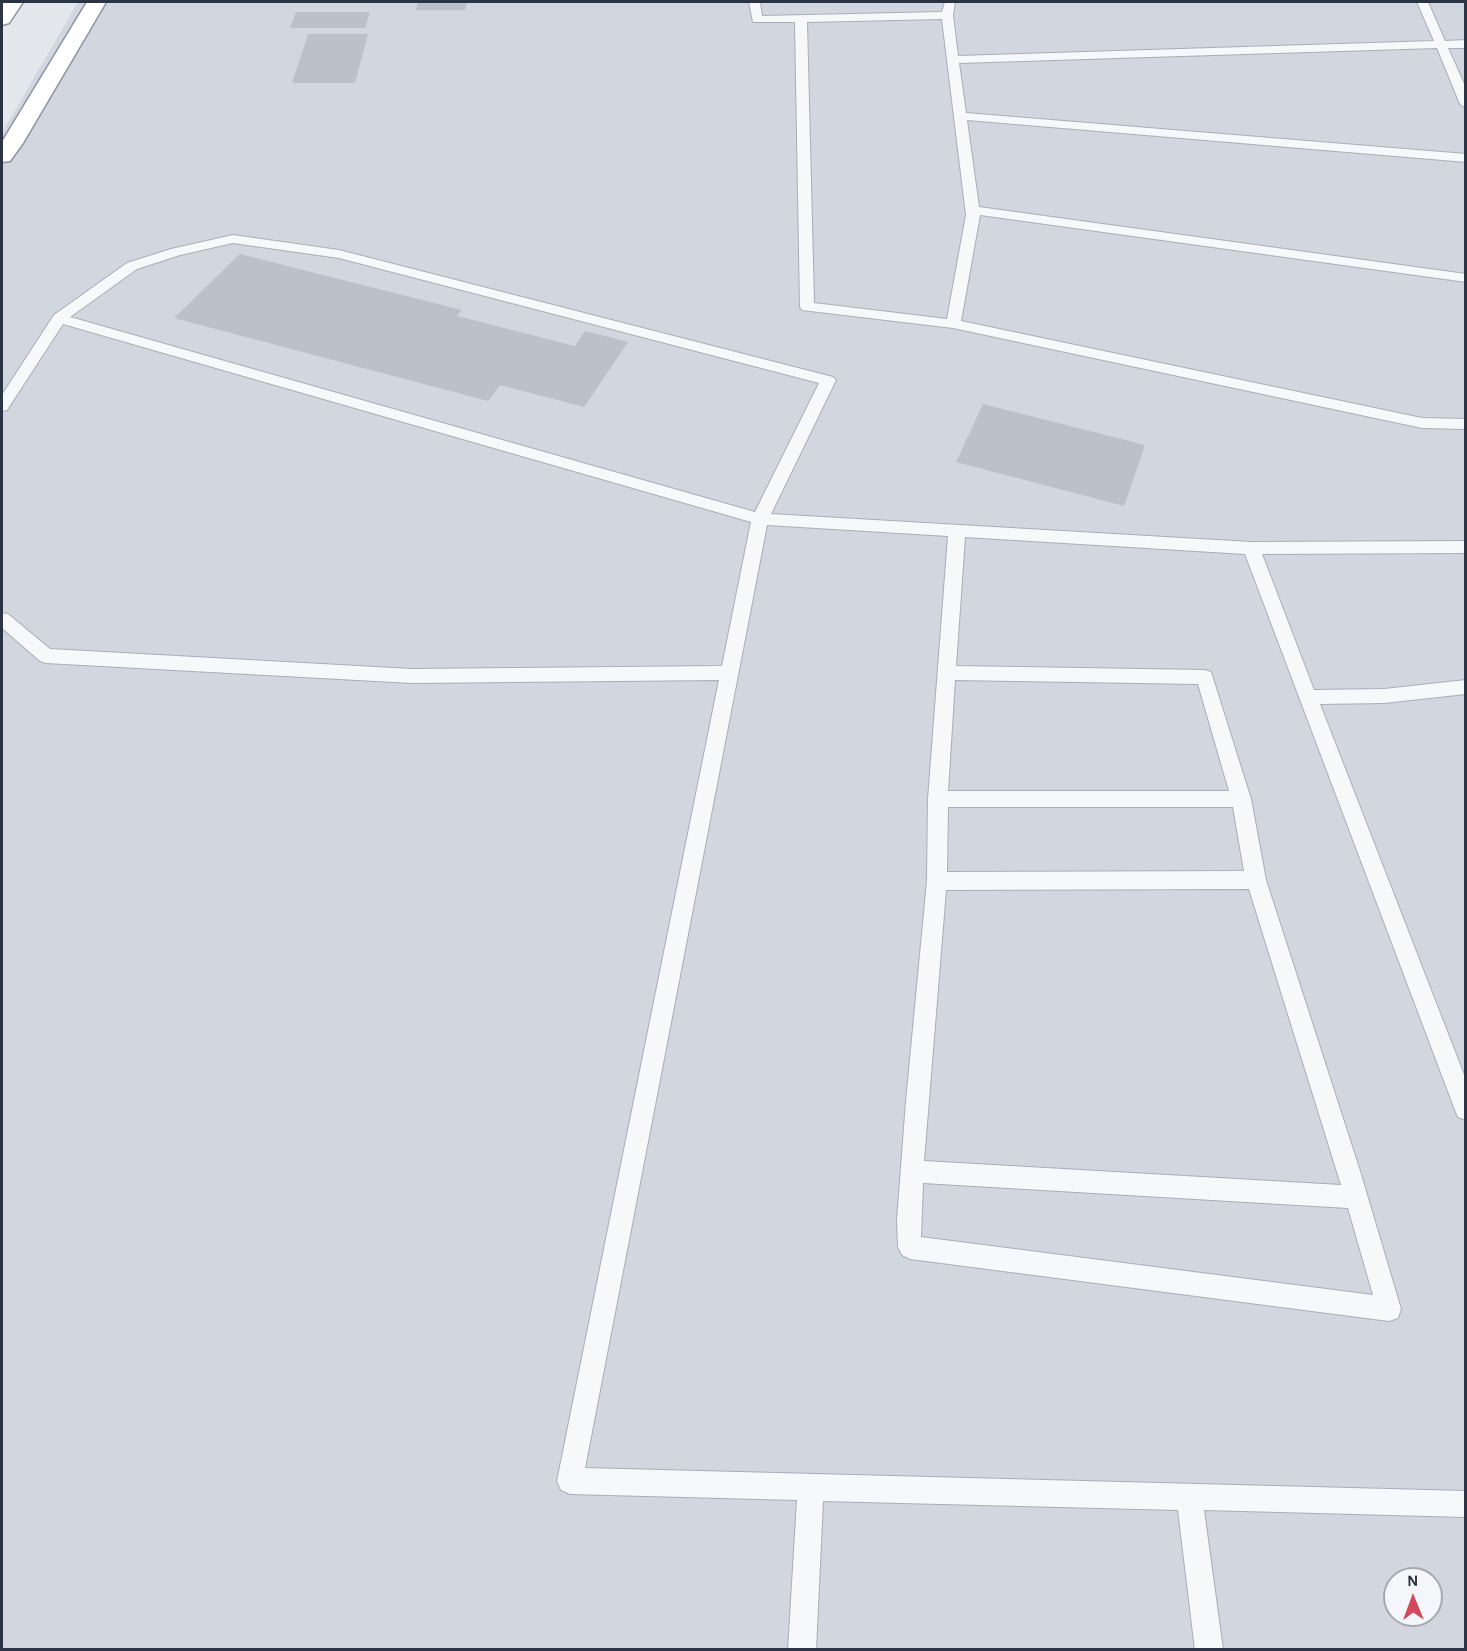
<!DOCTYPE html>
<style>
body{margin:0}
#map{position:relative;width:1467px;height:1651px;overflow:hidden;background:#e4e7ec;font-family:"Alegreya Sans",sans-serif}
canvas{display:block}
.frame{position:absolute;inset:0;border:3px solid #2b3445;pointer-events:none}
.north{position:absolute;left:1383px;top:1567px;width:60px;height:60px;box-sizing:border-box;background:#f4f6f9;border:2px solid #a4a8b1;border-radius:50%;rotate:359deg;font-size:16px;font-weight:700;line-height:24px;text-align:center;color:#2b3445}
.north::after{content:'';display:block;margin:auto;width:21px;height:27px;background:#d1495b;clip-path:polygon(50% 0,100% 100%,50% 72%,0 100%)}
</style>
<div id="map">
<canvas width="1467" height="1651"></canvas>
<div class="frame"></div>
<div class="north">N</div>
</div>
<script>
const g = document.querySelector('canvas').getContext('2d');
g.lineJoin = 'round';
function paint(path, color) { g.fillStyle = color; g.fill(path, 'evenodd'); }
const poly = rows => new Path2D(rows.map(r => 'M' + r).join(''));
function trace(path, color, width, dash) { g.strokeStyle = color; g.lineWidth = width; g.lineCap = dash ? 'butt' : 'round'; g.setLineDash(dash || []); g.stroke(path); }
paint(poly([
 [78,2,1465,2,1465,1649,2,1650,2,133],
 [1395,1579,1431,1579,1431,1615,1395,1615]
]), '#d2d6de');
paint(poly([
 [418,2,467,2,465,10,416,10],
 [296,12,370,12,365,28,290,28],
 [308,34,368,34,355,83,292,83],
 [240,254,462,310,457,316,575,346,585,331,628,342,584,407,500,385,488,401,174,318],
 [983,404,1145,445,1124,506,956,462]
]), '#bbc0ca');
const service = poly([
 [749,2,760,2,762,16,942,12,945,2,955,2,953,15,958,56,1434,41,1417,2,1428,2,1445,41,1466,40,1466,48,1448,48,1466,88,1466,108,1460,104,1437,48,959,63,966,113,1466,154,1466,162,967,120,979,207,1466,274,1466,282,980,215,961,321,1422,418,1466,419,1466,429,1422,428,953,328,802,310,800,307,795,22,753,22,749,2],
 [942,19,966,215,947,319,814,303,807,22,942,19],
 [233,235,339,250,833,377,836,380,771,514,1251,542,1466,541,1466,553,1262,554,1314,690,1384,689,1466,680,1466,694,1384,703,1320,704,1466,1080,1466,1120,1458,1117,1455,1110,1245,554,965,537,956,666,1205,670,1211,672,1251,799,1266,880,1360,1171,1401,1309,1398,1318,1389,1321,910,1259,902,1255,898,1247,897,1220,906,1101,927,881,928,799,948,536,767,525,585,1468,1466,1491,1466,1517,1204,1510,1223,1650,1195,1650,1178,1510,823,1501,816,1650,788,1650,797,1500,570,1494,561,1490,557,1481,719,680,412,683,46,663,40,661,2,628,2,613,8,614,50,649,412,669,722,666,751,522,63,324,7,410,2,411,2,395,54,315,127,263,171,249,233,235],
 [233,243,339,258,819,383,755,512,70,317,137,269,180,255,233,243],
 [955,680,1198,684,1229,791,948,791,955,680],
 [948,807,1233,807,1244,871,947,872,948,807],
 [1249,889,1341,1185,924,1161,946,890,1249,889],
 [923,1183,1348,1208,1373,1295,921,1237,923,1183]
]);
const trunk = poly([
 [3,2,23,2,9,23,2,25,3,2],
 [87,2,106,2,23,143,10,161,2,162,2,142,87,2]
]);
trace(service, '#a9aeb7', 2);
trace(trunk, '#8b94a3', 3);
paint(service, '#f7f8fa');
paint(trunk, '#fff');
</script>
